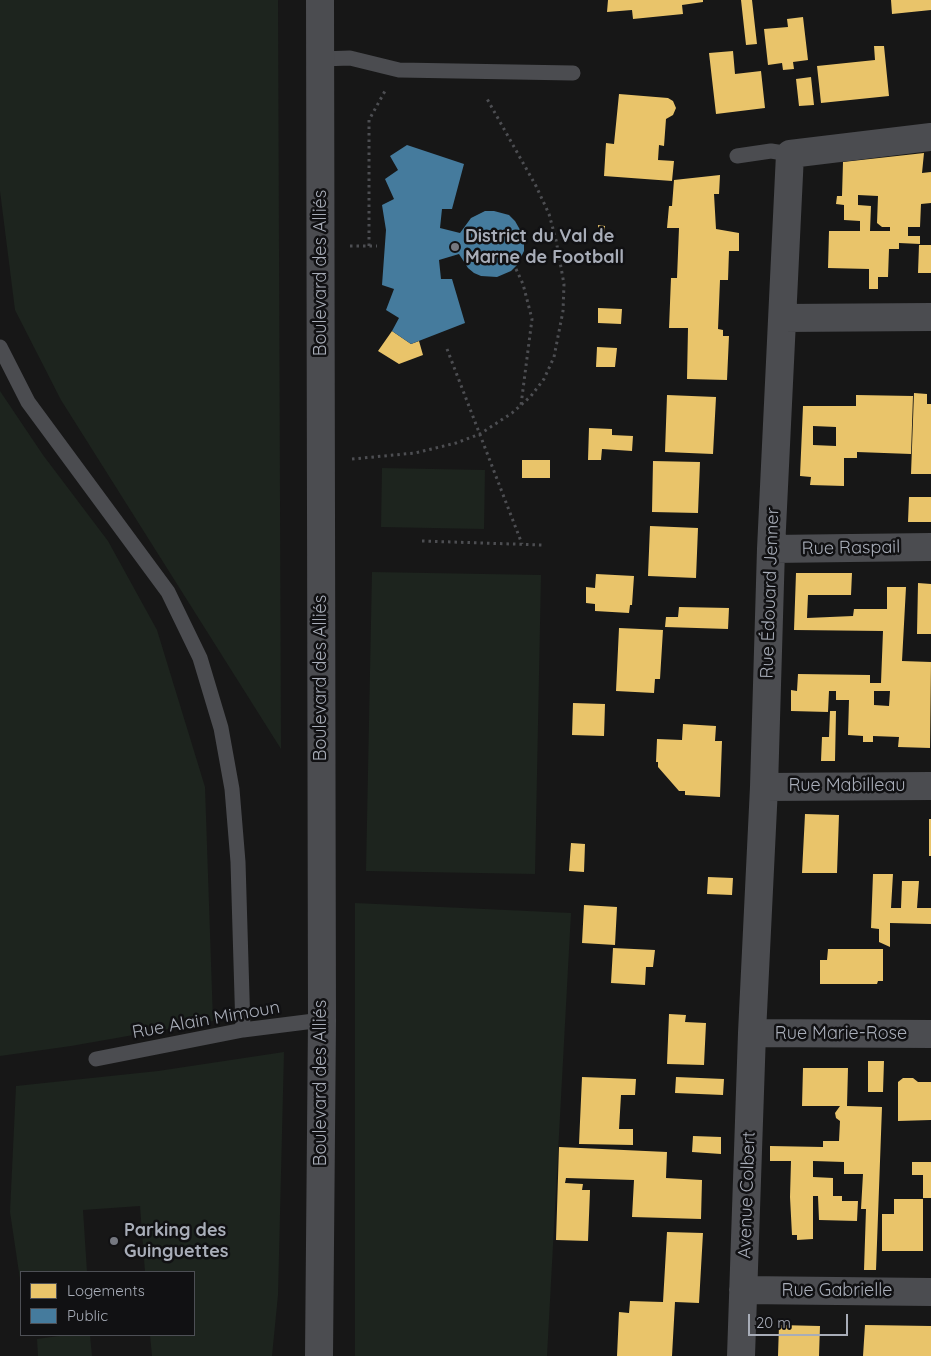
<!DOCTYPE html>
<meta charset="utf-8">
<style>
body{margin:0}
#map{position:relative;width:931px;height:1356px;overflow:hidden;background:#171717;font-family:Quicksand,sans-serif}
canvas{display:block}
.legend{position:absolute;left:20px;top:1271px;width:175px;height:65px;box-sizing:border-box;background:#111113;border:1px solid #4d4f55;margin:0;padding:6px 9px;list-style:none;font-size:15px;color:#a8adb8}
.legend li{display:flex;align-items:center;gap:10px;height:25px}
.legend b{width:25px;border:1px solid #4d4f55}
.scale{position:absolute;left:748px;top:1314px;width:100px;height:22px;box-sizing:border-box;border:2px solid #a8adb8;border-top:0;padding-left:6px;font-size:15px;line-height:18px;white-space:nowrap;color:#a8adb8;-webkit-text-stroke:4px #111113;paint-order:stroke}
</style>
<div id="map">
<canvas width="931" height="1356"></canvas>
<ul class="legend">
<li><b style="height:14px;background:#e9c46a"></b>Logements</li>
<li><b style="height:14px;background:#457b9d"></b>Public</li>
</ul>
<div class="scale">20 m</div>
</div>
<script>
const g = document.querySelector('canvas').getContext('2d');
g.lineJoin = 'round';
function paint(path, color) { g.fillStyle = color; g.fill(path, 'evenodd'); }
const poly = rows => new Path2D(rows.map(r => 'M' + r).join(''));
function trace(path, color, width, dash) { g.strokeStyle = color; g.lineWidth = width; g.lineCap = dash ? 'butt' : 'round'; g.setLineDash(dash || []); g.stroke(path); }
function write(font, color, halo, rows, align = 'center') {
  g.font = font + ' Quicksand,sans-serif'; g.lineWidth = 5; g.setLineDash([]); g.textBaseline = 'middle'; g.strokeStyle = halo; g.fillStyle = color; for (const [text, x, y, turn = 0] of rows) {
    g.save(); g.translate(x, y); g.rotate((+turn || 0) * Math.PI / 180); g.textAlign = isNaN(turn) ? turn : align; if (halo) g.strokeText(text, 0, 0); g.fillText(text, 0, 0); g.restore();
  }
}
paint(poly([
 [0,0,278,0,281,749,61,400,15,310,0,191],
 [0,391,43,455,108,541,157,630,205,787,213,1021,71,1046,0,1056],
 [382,468,485,470,484,529,381,527],
 [372,572,541,575,535,874,366,871],
 [355,903,571,913,547,1356,355,1356],
 [284,1052,278,1295,272,1356,152,1356,150,1335,194,1335,194,1272,145,1272,140,1206,83,1210,87,1272,21,1272,21,1286,10,1212,16,1086,158,1071],
 [66,1335,90,1335,92,1356,38,1356,37,1339]
]), '#1d241e');
paint(poly([
 [608,0,703,0,703,2,682,5,683,14,633,19,632,10,607,12],
 [741,0,752,0,757,44,746,45],
 [891,0,931,0,931,10,892,14],
 [803,17,808,60,793,62,794,69,783,70,782,63,768,65,764,29,788,27,787,19],
 [874,46,884,46,889,96,821,103,817,66,875,60],
 [733,51,735,74,761,71,765,108,716,114,709,53],
 [811,77,814,105,799,106,796,79],
 [619,94,668,98,673,101,676,108,673,115,666,119,664,146,659,145,658,160,674,161,672,181,604,176,606,143,614,144],
 [924,153,922,173,931,172,931,203,921,204,920,227,908,227,908,236,920,236,920,244,899,243,899,249,889,249,888,277,878,277,878,289,869,289,869,269,828,268,829,231,860,231,860,221,844,220,844,205,836,204,837,196,842,196,843,162],
 [858,195,878,196,877,223,882,227,890,227,890,231,870,231,871,206,858,205],
 [720,175,719,194,714,194,716,229,739,233,739,251,729,251,728,280,720,280,718,329,723,330,723,336,729,336,727,380,687,379,688,328,669,328,671,278,677,278,679,228,667,228,669,206,672,206,674,180],
 [598,225,605,226,605,238,598,238],
 [919,245,931,245,931,273,918,273],
 [598,308,622,309,621,324,598,323],
 [392,331,411,344,419,341,423,355,399,364,378,351],
 [597,347,617,348,615,367,596,367],
 [914,393,927,394,927,404,931,404,931,474,911,474],
 [667,395,716,397,713,454,665,452],
 [856,395,913,396,911,454,857,452,857,458,844,458,844,486,810,485,811,477,800,476,803,406,856,406],
 [813,426,836,427,836,446,813,445],
 [589,428,612,429,612,435,633,436,632,451,602,449,601,460,588,460],
 [522,460,550,460,550,478,522,478],
 [653,461,700,462,698,513,652,512],
 [909,497,931,497,931,522,908,522],
 [650,526,698,528,696,578,648,576],
 [796,573,852,573,851,595,808,595,807,618,853,616,854,609,887,609,887,587,906,587,902,661,931,662,930,748,898,747,899,737,873,736,873,742,863,742,863,736,848,735,849,700,836,700,836,691,829,691,828,712,791,711,791,690,797,691,798,674,870,675,870,683,881,683,883,631,794,630],
 [874,691,890,691,889,706,874,705],
 [596,574,634,576,632,605,630,605,629,613,595,611,595,604,586,603,586,587,595,588],
 [918,583,931,584,931,634,917,634],
 [679,607,729,608,728,629,665,627,666,617,678,617],
 [619,628,663,630,660,679,655,679,654,693,616,691],
 [573,703,605,704,604,736,572,735],
 [830,711,836,711,835,761,821,761,822,737,829,737],
 [683,724,716,726,715,741,722,741,720,797,685,795,685,791,679,791,658,767,658,762,656,762,657,739,682,740],
 [805,814,839,815,837,873,802,873],
 [929,819,931,819,931,856,929,856],
 [571,843,585,844,584,872,569,871],
 [873,874,893,874,891,908,901,908,902,881,919,881,917,908,931,908,931,924,890,923,890,947,879,942,879,929,871,928],
 [708,877,733,878,732,895,707,894],
 [584,905,617,907,615,945,582,943],
 [613,948,655,950,653,967,646,967,645,985,611,983],
 [828,949,883,949,883,981,878,981,877,984,820,984,820,960,827,960],
 [669,1014,686,1015,685,1022,706,1023,704,1065,667,1064],
 [868,1061,884,1061,883,1092,868,1092],
 [803,1068,848,1068,847,1106,882,1107,876,1270,864,1270,866,1209,861,1209,863,1174,844,1174,844,1162,813,1161,813,1177,833,1178,833,1196,842,1196,842,1201,858,1201,857,1221,819,1220,818,1196,813,1196,813,1239,797,1240,797,1235,792,1235,790,1197,791,1161,770,1161,770,1146,823,1147,823,1141,839,1141,840,1121,836,1118,835,1113,840,1106,802,1106],
 [582,1077,636,1079,635,1095,621,1095,619,1129,633,1129,633,1145,579,1144],
 [676,1077,724,1079,723,1095,675,1093],
 [903,1078,913,1078,918,1082,931,1082,931,1120,898,1121,898,1082],
 [693,1136,721,1137,721,1154,692,1152],
 [559,1147,667,1152,666,1178,702,1180,701,1219,632,1217,634,1180,566,1178,565,1183,583,1184,582,1190,590,1190,588,1241,556,1240],
 [912,1162,931,1162,931,1198,923,1198,923,1175,912,1175],
 [894,1199,923,1199,923,1251,882,1251,882,1214,894,1214],
 [667,1232,703,1233,699,1303,675,1302,672,1356,617,1356,619,1312,629,1313,630,1301,663,1302],
 [779,1325,820,1326,819,1356,778,1356],
 [865,1325,931,1326,931,1356,863,1356]
]), '#e9c46a');
paint(poly([
 [407,145,464,164,452,209,442,209,440,228,460,233,471,218,485,211,494,211,509,215,515,221,523,235,524,243,524,251,517,265,511,271,497,277,481,276,474,273,468,268,459,254,439,260,441,279,452,279,465,323,411,344,392,331,399,318,386,310,394,289,382,285,386,230,382,205,394,199,385,179,398,170,390,156]
]), '#457b9d');
trace(poly([
 [350,246,377,246],
 [369,246,369,120,385,91],
 [516,269,523,284,532,319,521,405],
 [447,349,522,544],
 [352,459,415,453,456,443,480,434,512,413,531,396,544,379,554,357,563,311,564,284,556,240,549,214,536,186,486,97],
 [422,541,542,545]
]), '#4d4e52', 3, [2.5, 4]);
trace(poly([
 [321,59,350,58,399,70,573,73],
 [737,156,771,151,790,154],
 [0,347,28,402,168,592,200,658,221,728,232,789,238,862,243,1030],
 [96,1059,243,1030,322,1020]
]), '#4b4c50', 15);
trace(poly([
 [783,318,931,317],
 [771,549,931,547],
 [764,787,931,786],
 [752,1033,931,1034],
 [743,1290,931,1292],
 [319,1356,322,1020,320,0],
 [741,1356,752,1033,764,787,771,549,790,154,931,137]
]), '#4b4c50', 28);
for (const [x, y, r, color] of [
 [455,247,5,"#757880"],
 [114,1241,5,"#757880"]
]) { const dot = new Path2D(); dot.arc(x, y, r, 0, 2 * Math.PI); g.fillStyle = color; g.fill(dot); trace(dot, '#111113', 2); }
write('bold 18px', '#a8adb8', '#111113', [
 ["District du Val de",465,237],
 ["Marne de Football",465,258],
 ["Parking des",124,1231],
 ["Guinguettes",124,1252]
], 'left');
write('18px', '#a8adb8', '#111113', [
 ["Boulevard des Alliés",321,273,-90],
 ["Rue Raspail",851,548,-1],
 ["Rue Édouard Jenner",770,593,-88],
 ["Boulevard des Alliés",321,678,-90],
 ["Rue Mabilleau",847,786],
 ["Rue Alain Mimoun",206,1020,-10],
 ["Rue Marie-Rose",841,1034],
 ["Boulevard des Alliés",321,1083,-90],
 ["Avenue Colbert",747,1195,-88],
 ["Rue Gabrielle",837,1291]
]);
</script>
